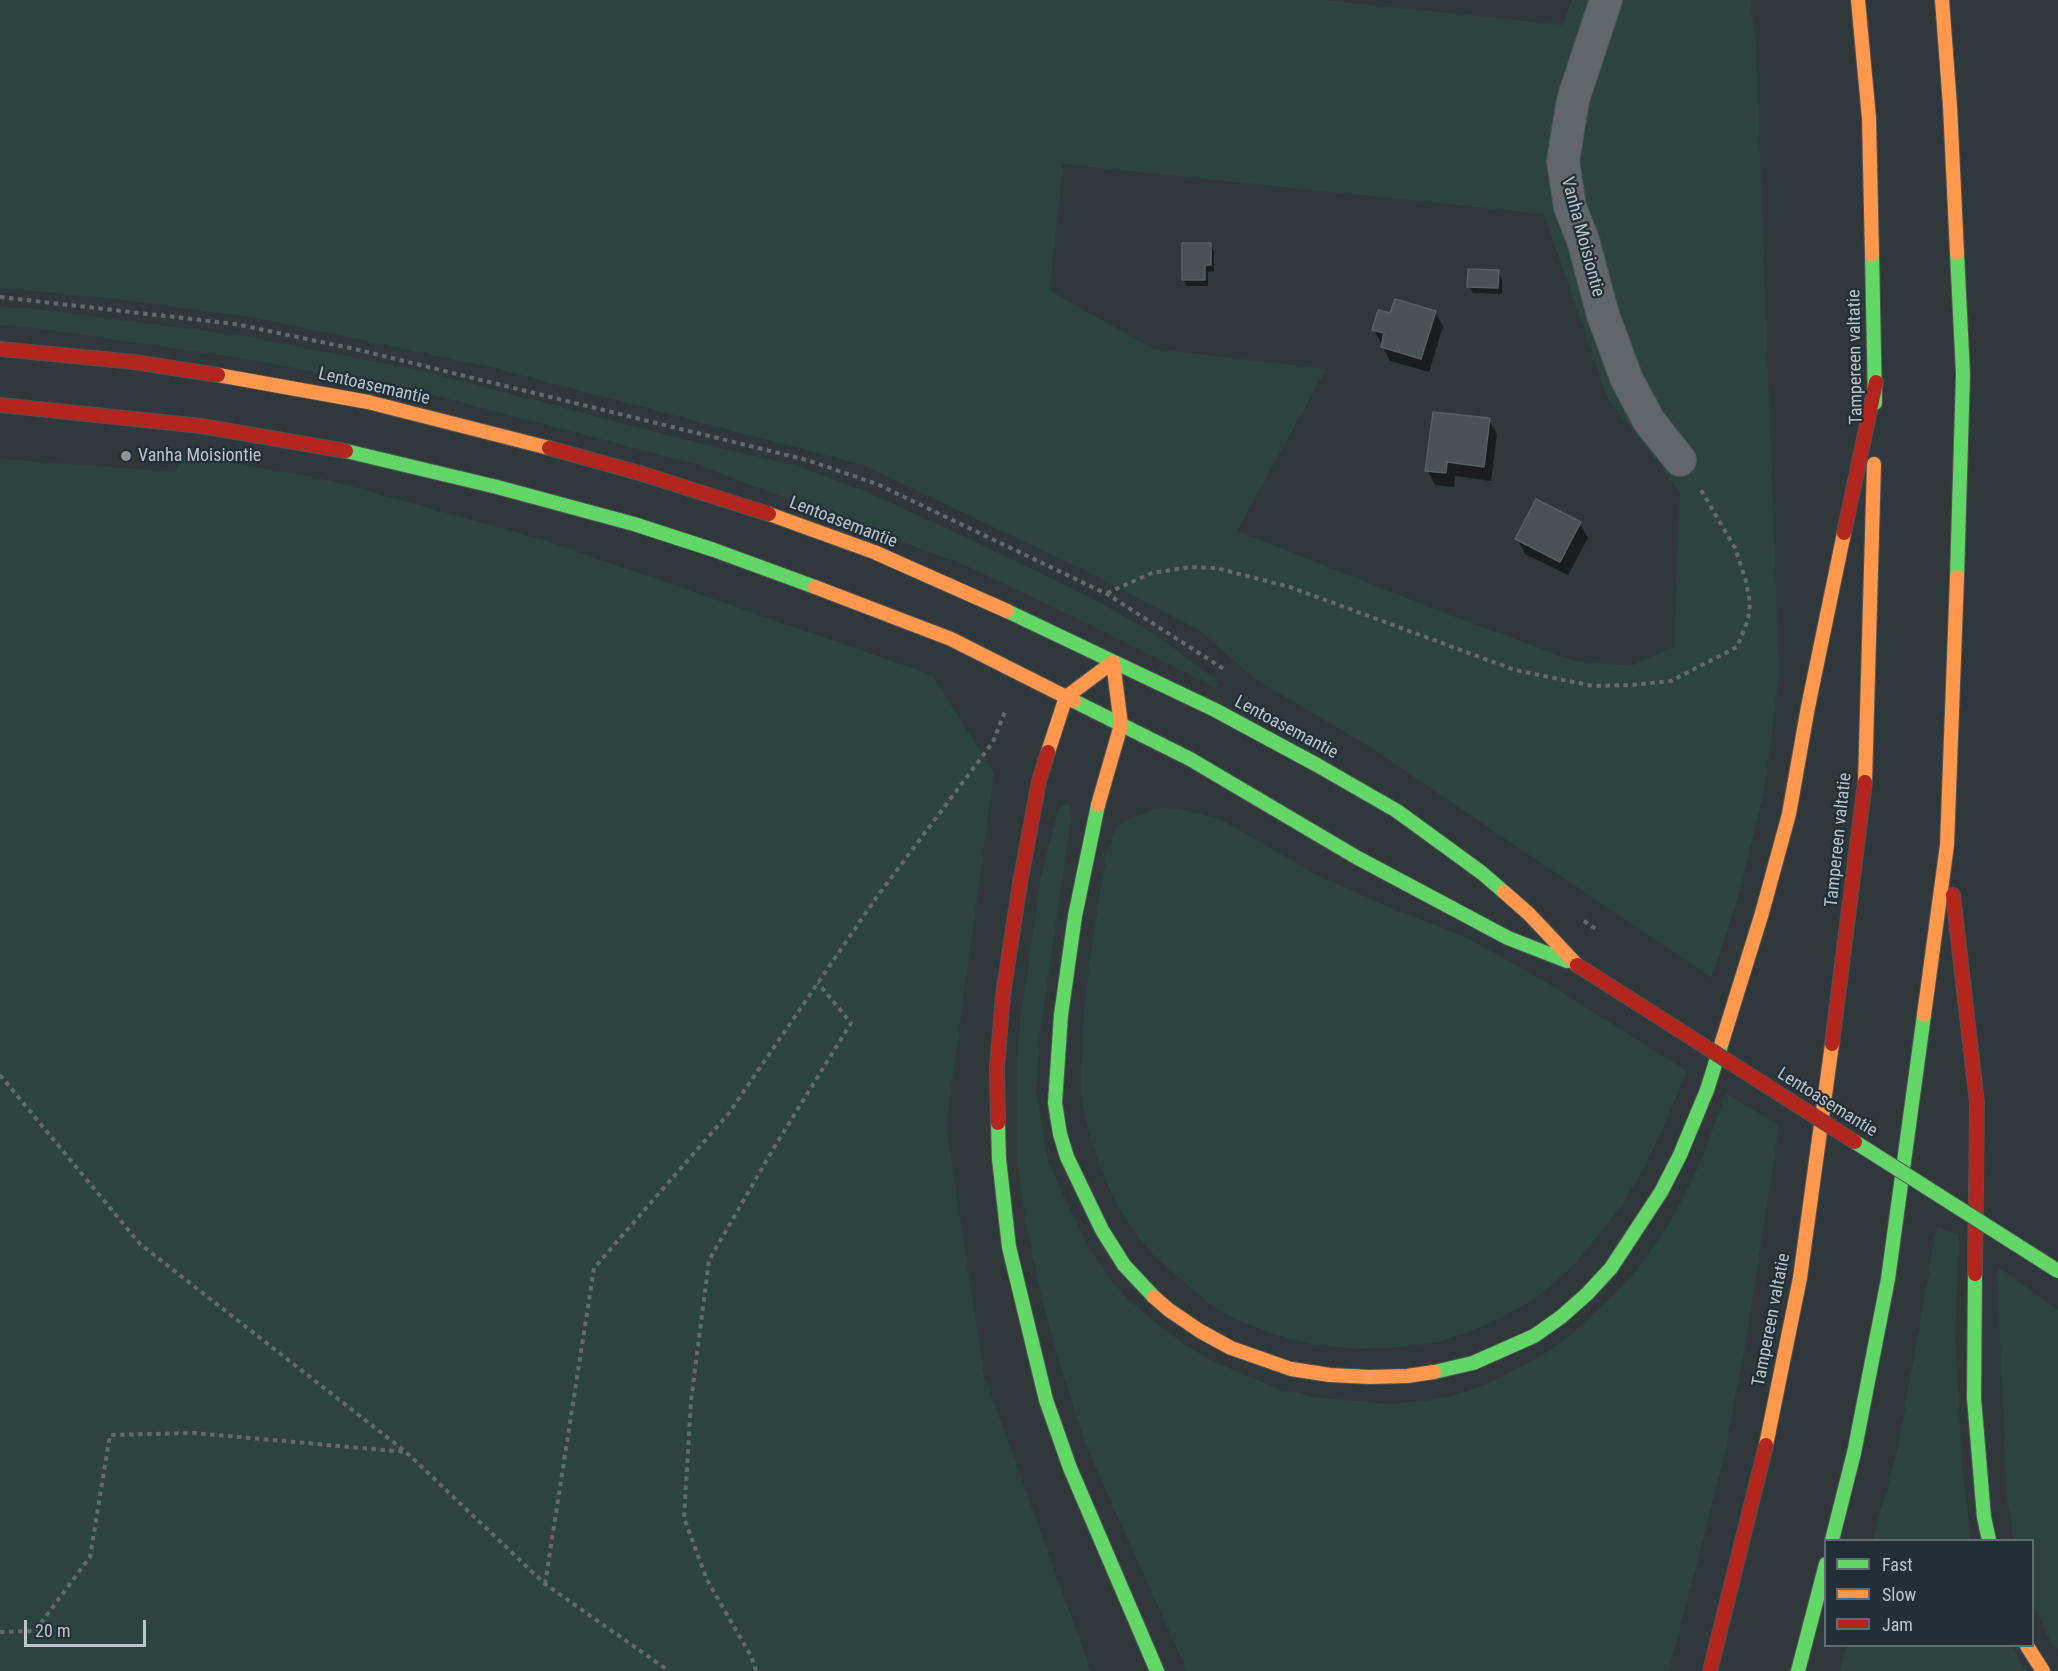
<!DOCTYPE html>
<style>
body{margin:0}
#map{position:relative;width:2058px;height:1671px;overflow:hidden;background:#30383c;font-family:"Roboto Condensed",sans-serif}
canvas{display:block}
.legend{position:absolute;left:1824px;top:1539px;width:210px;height:108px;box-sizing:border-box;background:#222f37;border:2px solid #5f6b72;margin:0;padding:8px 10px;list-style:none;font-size:18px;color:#bbc5cb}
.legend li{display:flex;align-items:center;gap:12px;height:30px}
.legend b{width:30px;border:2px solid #5f6b72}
.scale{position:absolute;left:24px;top:1620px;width:122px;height:27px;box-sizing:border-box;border:3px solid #bbc5cb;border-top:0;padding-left:8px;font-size:18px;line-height:21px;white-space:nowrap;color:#bbc5cb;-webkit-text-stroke:4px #222f37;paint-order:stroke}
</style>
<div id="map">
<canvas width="2058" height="1671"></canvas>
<ul class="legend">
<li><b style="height:8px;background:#63d668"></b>Fast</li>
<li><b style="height:8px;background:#ff974d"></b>Slow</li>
<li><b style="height:8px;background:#b3261e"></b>Jam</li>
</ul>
<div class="scale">20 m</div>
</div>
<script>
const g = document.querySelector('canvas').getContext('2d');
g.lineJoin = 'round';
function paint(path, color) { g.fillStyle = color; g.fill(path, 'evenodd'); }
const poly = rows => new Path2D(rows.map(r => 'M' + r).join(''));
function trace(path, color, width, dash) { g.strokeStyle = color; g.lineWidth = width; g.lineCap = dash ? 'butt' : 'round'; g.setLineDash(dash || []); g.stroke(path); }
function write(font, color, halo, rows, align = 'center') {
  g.font = font + ' "Roboto Condensed",sans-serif'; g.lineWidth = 4.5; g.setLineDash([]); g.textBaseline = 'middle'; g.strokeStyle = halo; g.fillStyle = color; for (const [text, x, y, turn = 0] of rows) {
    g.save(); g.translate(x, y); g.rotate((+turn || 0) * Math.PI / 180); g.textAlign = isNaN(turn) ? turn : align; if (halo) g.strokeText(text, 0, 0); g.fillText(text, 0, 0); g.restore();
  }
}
paint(poly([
 [0,0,1322,0,1563,25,1572,0,1750,0,1756,49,1779,675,1764,790,1741,887,1712,978,1365,744,1255,679,1199,630,1088,572,863,465,486,366,256,318,118,299,0,288],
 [1063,164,1544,214,1607,397,1680,492,1674,647,1631,666,1575,661,1450,615,1237,531,1326,369,1153,349,1049,290],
 [0,307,35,309,244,336,430,373,694,442,794,465,865,491,976,542,1092,598,1156,635,1219,682,1216,688,1088,624,969,567,695,464,429,394,247,359,37,328,0,325],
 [180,453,332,481,544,540,932,675,994,773,946,1126,984,1375,1091,1671,0,1671,0,459,176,472],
 [1065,804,1070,805,1072,812,1040,1032,1036,1090,1047,1156,1057,1182,1089,1247,1110,1279,1128,1299,1155,1322,1184,1344,1214,1362,1280,1389,1315,1397,1355,1401,1390,1404,1425,1401,1452,1396,1485,1385,1541,1356,1566,1339,1617,1292,1639,1267,1668,1226,1687,1190,1703,1156,1726,1093,1779,1126,1746,1340,1725,1452,1669,1671,1187,1671,1086,1446,1061,1367,1042,1300,1027,1228,1017,1162,1018,1037,1040,882,1058,811,1061,806],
 [1164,808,1179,809,1218,818,1319,876,1391,908,1463,936,1536,976,1687,1071,1660,1135,1643,1170,1620,1208,1576,1263,1554,1283,1530,1302,1497,1320,1464,1334,1437,1342,1403,1347,1361,1349,1315,1345,1274,1334,1235,1319,1210,1304,1154,1256,1134,1232,1115,1201,1098,1161,1088,1130,1081,1095,1083,1026,1090,956,1107,852,1116,829,1124,821,1152,810],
 [1937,1227,1959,1235,1955,1328,1962,1467,1971,1540,1873,1540,1898,1447],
 [1997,1266,2058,1310,2058,1651,2050,1641,2033,1603,2032,1540,2014,1540,2007,1498],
 [1846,1646,2011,1646,2026,1671,1840,1671]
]), '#2d4340');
paint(poly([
 [1211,244,1214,251,1214,271,1208,272,1208,286,1187,286,1183,279],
 [1498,272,1502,278,1502,294,1473,293,1469,286],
 [1435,312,1443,326,1429,372,1390,361,1374,330,1391,315],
 [1489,420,1497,434,1491,481,1455,476,1454,487,1435,485,1427,470],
 [1579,523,1588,538,1568,575,1525,554,1517,539]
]), '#0007');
const building = poly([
 [1182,243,1211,243,1211,265,1205,265,1205,280,1182,280,1182,243],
 [1468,269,1499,270,1498,288,1467,287,1468,269],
 [1395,299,1436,311,1421,359,1381,347,1384,333,1372,330,1378,310,1390,313,1395,299],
 [1433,412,1490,418,1484,467,1447,462,1446,473,1425,471,1433,412],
 [1536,499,1581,522,1560,562,1515,539,1536,499]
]);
paint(building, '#4a5155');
trace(building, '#585f63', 1.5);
const street = poly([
 [1606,0,1573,100,1563,161,1570,207,1583,240,1603,315,1627,380,1649,421,1680,460]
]);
const fast = poly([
 [1957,253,1963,374,1957,577],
 [1872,255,1875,403],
 [346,451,497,487,634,524,714,550,815,587],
 [1007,611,1215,710,1317,765,1397,811,1482,873,1504,892],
 [1074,701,1190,759,1356,857,1508,938,1567,961],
 [1098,805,1075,916,1061,1015,1055,1103,1060,1134,1067,1157,1102,1230,1124,1265,1154,1297],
 [998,1123,999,1159,1009,1247,1046,1400,1070,1468,1157,1671],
 [1975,1274,1974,1398,1984,1517,1989,1540],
 [1434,1372,1473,1363,1534,1336,1561,1317,1587,1294,1611,1268,1661,1192,1680,1155,1707,1090,1722,1042],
 [1832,1540,1854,1453,1888,1279,1924,1015],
 [1798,1671,1826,1564]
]);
const slow = poly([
 [1858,0,1869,118,1872,255],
 [1942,0,1950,106,1957,253],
 [218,375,368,402,549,448],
 [769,514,874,552,1007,611],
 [815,587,951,639,1074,701],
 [1048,752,1066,697,1113,662,1121,725,1098,805],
 [1865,782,1874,464],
 [1504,892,1529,914,1577,965],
 [1924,1015,1947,845,1957,577],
 [1722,1042,1762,913,1789,814,1808,707,1844,533],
 [1154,1297,1169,1310,1200,1331,1231,1348,1291,1369,1330,1375,1369,1377,1407,1376,1434,1372],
 [1766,1445,1800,1278,1832,1044],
 [2027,1646,2043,1671]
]);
const jam = poly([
 [0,349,134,362,218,375],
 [0,405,201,426,346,451],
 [549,448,643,474,769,514],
 [1844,533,1876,382],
 [1953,895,1977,1103,1975,1274],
 [1832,1044,1865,782],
 [998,1123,997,1068,1003,995,1020,883,1039,781,1048,752],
 [1710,1671,1766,1445]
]);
trace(street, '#4e5357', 34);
trace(fast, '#4e5357', 16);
trace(slow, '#4e5357', 16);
trace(jam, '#4e5357', 16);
trace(poly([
 [0,297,235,324,355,349,807,460,877,484,1107,594,1227,671],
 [1107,593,1152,573,1191,567,1216,568,1290,587,1515,670,1593,686,1632,685,1671,681,1737,647,1748,620,1750,603,1746,581,1735,548,1701,490],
 [0,1075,140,1244,406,1452,545,1584,669,1671],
 [545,1584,594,1268,729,1113,876,898,993,742,1006,709],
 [0,1632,35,1631,90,1557,110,1435,194,1433,406,1452],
 [756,1671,751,1656,707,1580,684,1518,691,1401,709,1260,775,1146,851,1023,818,983]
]), '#636a6c', 4, [4.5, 4.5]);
trace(street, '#60666a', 32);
trace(fast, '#63d668', 14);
trace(slow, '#ff974d', 14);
trace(jam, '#b3261e', 14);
const fastBridge = poly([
 [1855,1142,2058,1271]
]);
const jamBridge = poly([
 [1577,965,1855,1142]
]);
trace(fastBridge, '#4e5357', 16, []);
trace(jamBridge, '#4e5357', 16, []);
trace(poly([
 [1584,921,1599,931]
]), '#636a6c', 4, [4.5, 4.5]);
trace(fastBridge, '#63d668', 14);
trace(jamBridge, '#b3261e', 14);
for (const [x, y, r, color] of [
 [126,456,6,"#8a9499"]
]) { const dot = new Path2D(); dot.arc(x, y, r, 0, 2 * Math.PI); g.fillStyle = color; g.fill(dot); trace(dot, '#222f37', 2); }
write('18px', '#bbc5cb', '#222f37', [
 ["Vanha Moisiontie",1582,237,75],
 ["Tampereen valtatie",1856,357,-91],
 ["Lentoasemantie",374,387,13],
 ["Lentoasemantie",843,523,21],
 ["Lentoasemantie",1286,728,28],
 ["Tampereen valtatie",1839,840,-84],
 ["Lentoasemantie",1827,1103,32],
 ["Tampereen valtatie",1772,1320,-79]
]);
write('18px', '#bbc5cb', '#222f37', [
 ["Vanha Moisiontie",138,456]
], 'left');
</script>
